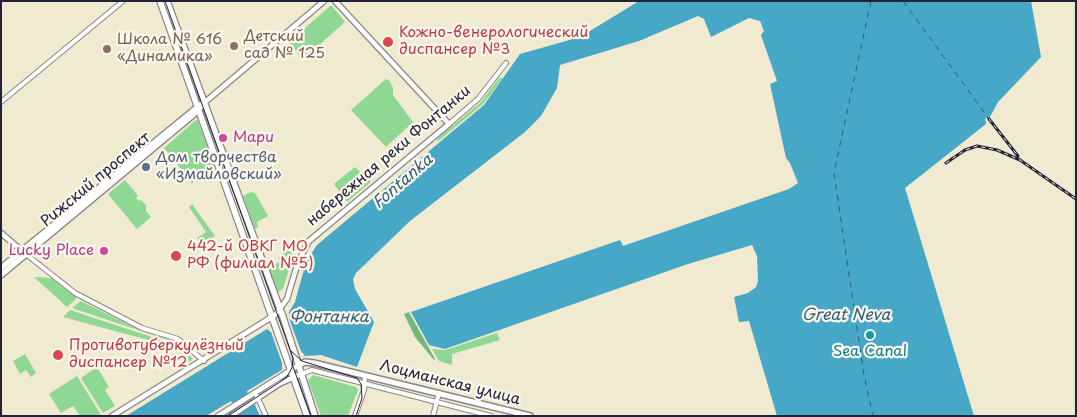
<!DOCTYPE html>
<meta charset="utf-8">
<style>
body{margin:0}
#map{position:relative;width:1077px;height:417px;overflow:hidden;background:#f0ead1;font-family:"Playpen Sans",sans-serif}
canvas{display:block}
.frame{position:absolute;inset:0;border:2px solid #22223b;pointer-events:none}
</style>
<div id="map">
<canvas width="1077" height="417"></canvas>
<div class="frame"></div>
</div>
<script>
const g = document.querySelector('canvas').getContext('2d');
g.lineJoin = 'round';
function paint(path, color) { g.fillStyle = color; g.fill(path, 'evenodd'); }
const poly = rows => new Path2D(rows.map(r => 'M' + r).join(''));
function trace(path, color, width, dash) { g.strokeStyle = color; g.lineWidth = width; g.lineCap = dash ? 'butt' : 'round'; g.setLineDash(dash || []); g.stroke(path); }
function write(font, color, halo, rows, align = 'center') {
  g.font = font + ' "Playpen Sans",sans-serif'; g.lineWidth = 4.5; g.setLineDash([]); g.textBaseline = 'middle'; g.strokeStyle = halo; g.fillStyle = color; for (const [text, x, y, turn = 0] of rows) {
    g.save(); g.translate(x, y); g.rotate((+turn || 0) * Math.PI / 180); g.textAlign = isNaN(turn) ? turn : align; if (halo) g.strokeText(text, 0, 0); g.fillText(text, 0, 0); g.restore();
  }
}
paint(poly([
 [330,6,332,6,345,22,309,54,299,55,289,42],
 [499,78,503,78,483,104,437,142,438,138,481,102],
 [386,79,390,81,393,88,393,95,413,122,386,147,351,110],
 [197,119,215,165,192,183,164,148],
 [355,167,371,182,347,202,334,184],
 [125,180,138,196,136,198,139,201,141,200,146,205,146,211,151,217,137,229,108,194],
 [251,192,255,193,268,216,257,222,258,227,255,229,243,196],
 [192,204,215,236,202,244,197,238,206,232,189,207],
 [289,249,293,256,283,289,278,292,268,267,280,262,278,258],
 [34,277,51,278,76,297,76,299,67,307],
 [81,301,139,330,172,339,171,341,72,308],
 [70,310,173,344,181,347,193,359,189,362,180,350,171,350,152,341,63,317],
 [497,333,500,340,452,354,452,365,439,361,432,349,445,350],
 [25,354,36,373,31,377,26,370,20,374,13,361],
 [97,367,109,387,105,390,115,406,103,413,81,378],
 [313,375,356,387,358,390,348,416,321,416,308,380],
 [77,376,101,415,99,416,80,416,73,406,61,413,49,394]
]), '#8ed894');
paint(poly([
 [409,312,435,359,434,360,415,337,404,314]
]), '#72b87e');
paint(poly([
 [639,1,1031,1,1041,57,998,102,989,119,985,118,986,124,905,188,974,416,777,416,749,321,739,322,734,297,748,293,756,287,758,281,757,256,752,245,688,264,445,349,429,345,411,312,620,240,623,246,789,189,798,183,790,163,786,158,770,84,777,81,761,35,764,31,760,21,749,18,711,37,704,19,698,16,639,41,560,65,557,88,541,116,525,132,410,221,356,273,353,279,355,289,374,322,357,367,321,355,305,356,247,391,251,405,255,405,260,416,236,416,238,413,231,401,206,416,126,416,267,329,289,312,295,302,306,262,317,245,484,105,520,54,580,37]
]), '#46a7c6');
paint(poly([
 [289,312,290,321,301,351,305,356,282,370,282,363,271,332,267,329]
]), '#f0ead1');
trace(poly([
 [871,1,834,173,864,375,873,416],
 [903,1,989,119]
]), '#325e7a', 1, [6, 5]);
const minor = poly([
 [1,102,123,1],
 [449,124,478,99,506,63],
 [22,251,75,293,142,328,178,339,204,361],
 [301,374,312,370,491,416],
 [255,392,266,416],
 [355,416,364,390,365,376],
 [433,416,439,393]
]);
const tertiary = poly([
 [204,103,324,1],
 [1,233,22,251],
 [112,416,275,315,287,299,298,262,309,241,449,124,335,1],
 [218,416,299,365],
 [231,416,279,384,301,374]
]);
const secondary = poly([
 [1,268,200,105],
 [1,275,193,115,204,103],
 [299,365,305,362,314,363,530,416]
]);
const primary = poly([
 [160,1,307,416],
 [167,1,283,317,315,416]
]);
trace(minor, '#898686', 6);
trace(tertiary, '#898686', 7);
trace(secondary, '#898686', 8);
trace(primary, '#898686', 8);
trace(minor, '#fff', 4);
trace(tertiary, '#fff', 4.5);
trace(secondary, '#fff', 5);
trace(primary, '#fff', 5.5);
trace(poly([
 [165,1,293,358,292,368,286,378,228,416],
 [291,351,302,361,357,378,361,384,362,398,356,416],
 [292,364,311,416]
]), '#22223b', 1);
const rail = poly([
 [989,119,1018,156],
 [946,163,965,150,977,146,997,150,1020,160,1076,199]
]);
trace(rail, '#22223b', 3);
trace(rail, '#fbf7ec', 1, [4]);
for (const [x, y, r, color] of [
 [388,42,6,"#e0444e"],
 [234,46,5,"#8d6e63"],
 [107,49,5,"#8d6e63"],
 [223,138,5,"#d1479c"],
 [146,167,5,"#5c6f8a"],
 [104,251,5,"#d1479c"],
 [176,256,6,"#e0444e"],
 [870,335,5,"#0f9aa8"],
 [58,355,6,"#e0444e"]
]) { const dot = new Path2D(); dot.arc(x, y, r, 0, 2 * Math.PI); g.fillStyle = color; g.fill(dot); trace(dot, '#fbf7ec', 2); }
write('15px', '#be3a42', '#fbf7ec', [
 ["Кожно-венерологический",399,33],
 ["диспансер №3",399,50],
 ["442-й ОВКГ МО",187,247],
 ["РФ (филиал №5)",187,264],
 ["Противотуберкулёзный",69,346],
 ["диспансер №12",69,363]
], 'left');
write('15px', '#785e54', '#fbf7ec', [
 ["Детский",244,37],
 ["сад № 125",244,54],
 ["Школа № 616",117,40],
 ["«Динамика»",117,57]
], 'left');
write('15px', '#b23c85', '#fbf7ec', [
 ["Мари",233,138],
 ["Lucky Place",94,251,"right"]
], 'left');
write('15px', '#22223b', '#fbf7ec', [
 ["набережная реки Фонтанки",389,156,-40],
 ["Рижский проспект",96,180,-40],
 ["Лоцманская улица",450,383,14]
]);
write('15px', '#4e5e75', '#fbf7ec', [
 ["Дом творчества",156,158],
 ["«Измайловский»",156,175]
], 'left');
write('15px', '#0d838f', '#fbf7ec', [
 ["Sea Canal",870,352]
]);
write('italic 16px', '#325e7a', '#fbf7ec', [
 ["Fontanka",403,182,-41],
 ["Great Neva",846,316],
 ["Фонтанка",329,318]
]);
</script>
